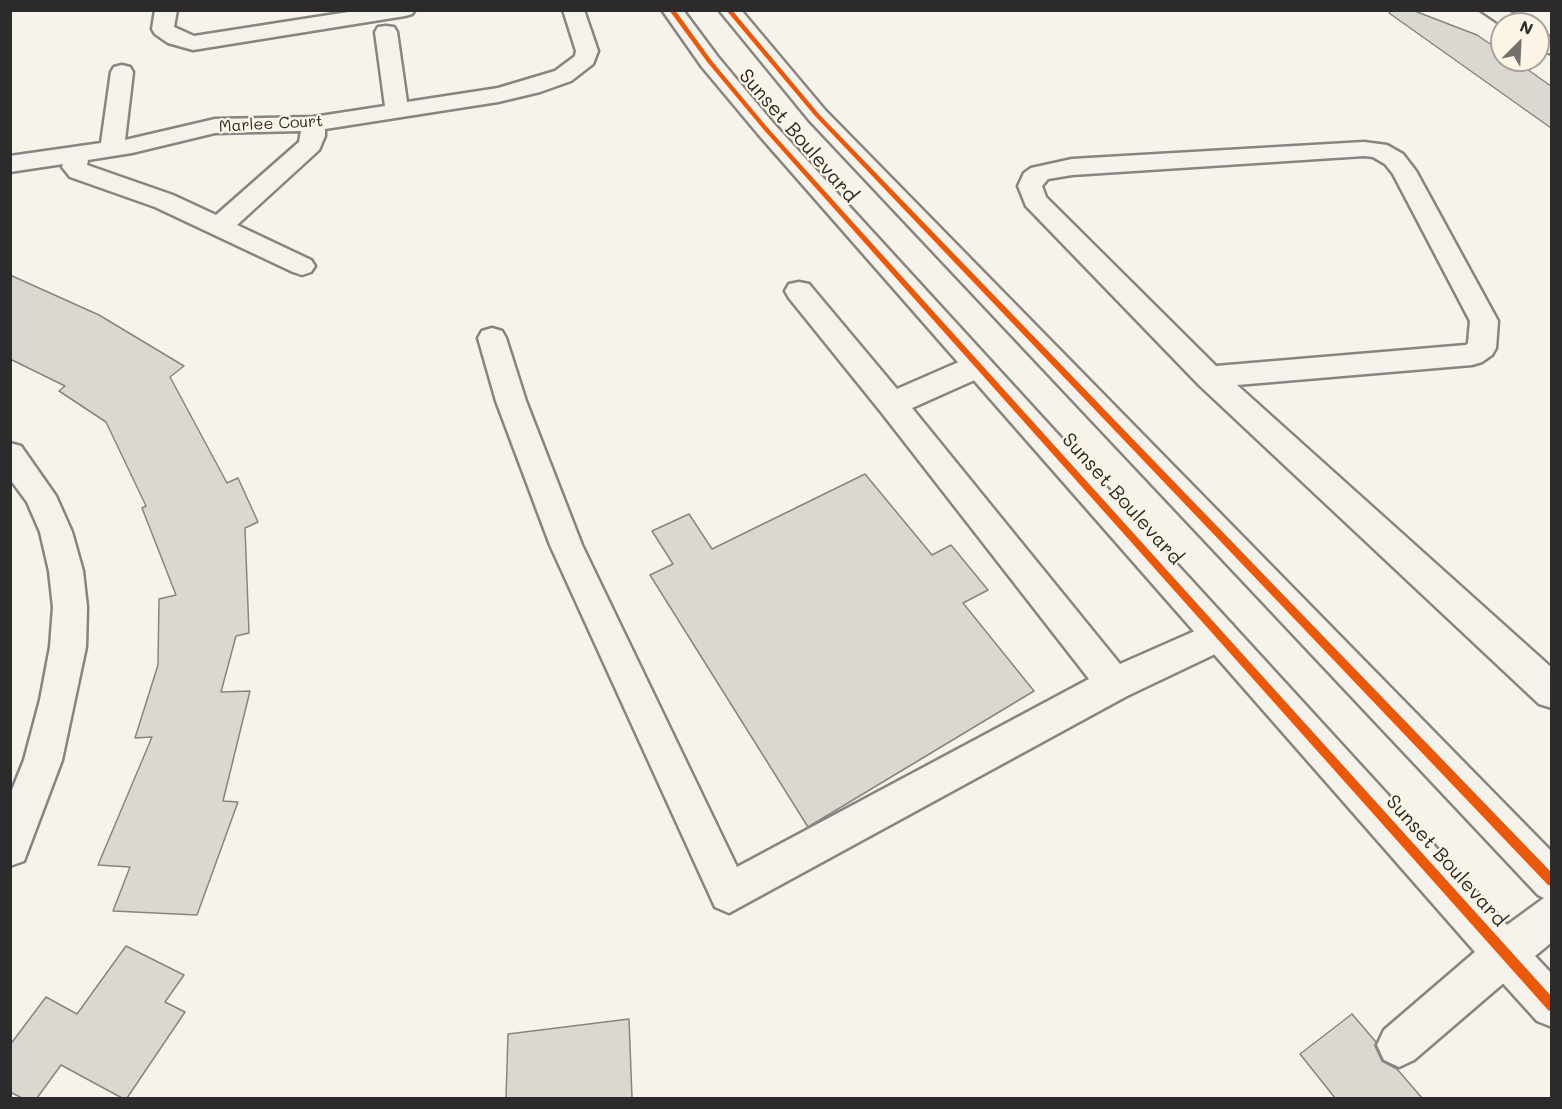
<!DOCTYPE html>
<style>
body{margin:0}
#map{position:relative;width:1562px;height:1109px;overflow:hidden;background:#f7f3ea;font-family:Mali,sans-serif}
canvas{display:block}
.frame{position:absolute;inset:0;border:12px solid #2b2b2b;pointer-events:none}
.north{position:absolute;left:1490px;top:12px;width:60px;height:60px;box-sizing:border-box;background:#fcf5e5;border:2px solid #a8a49b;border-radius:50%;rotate:24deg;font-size:16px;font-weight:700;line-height:24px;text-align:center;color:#2b2b2b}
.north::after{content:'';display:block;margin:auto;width:21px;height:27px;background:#72716e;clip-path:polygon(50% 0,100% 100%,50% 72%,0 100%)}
</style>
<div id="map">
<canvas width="1562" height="1109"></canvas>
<div class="frame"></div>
<div class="north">N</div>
</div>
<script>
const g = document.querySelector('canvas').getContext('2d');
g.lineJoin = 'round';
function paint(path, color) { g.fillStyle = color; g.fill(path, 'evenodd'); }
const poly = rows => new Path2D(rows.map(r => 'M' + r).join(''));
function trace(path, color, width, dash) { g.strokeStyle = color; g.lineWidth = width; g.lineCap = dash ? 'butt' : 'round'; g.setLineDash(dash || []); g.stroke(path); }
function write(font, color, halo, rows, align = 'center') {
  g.font = font + ' Mali,sans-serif'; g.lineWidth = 4.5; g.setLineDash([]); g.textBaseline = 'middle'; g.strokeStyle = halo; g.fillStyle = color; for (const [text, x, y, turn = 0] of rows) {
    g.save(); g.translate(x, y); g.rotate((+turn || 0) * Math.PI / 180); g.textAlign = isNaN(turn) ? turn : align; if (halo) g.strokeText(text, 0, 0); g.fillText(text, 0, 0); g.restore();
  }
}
const building = poly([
 [1391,10,1412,10,1477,35,1502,52,1502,60,1514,60,1551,86,1551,128,1389,13,1391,10],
 [10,275,99,315,184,366,170,377,227,483,238,478,258,522,245,528,249,633,236,636,221,692,250,691,223,801,238,802,197,915,113,911,130,867,98,865,152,737,135,738,158,665,159,599,176,595,142,508,146,506,106,422,59,391,65,386,10,359,10,275],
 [865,474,932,555,951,545,988,590,963,603,1034,691,808,827,650,575,673,564,652,531,689,514,712,549,865,474],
 [126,946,184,975,165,1002,185,1012,127,1098,122,1098,61,1065,37,1098,22,1098,10,1092,10,1045,46,997,77,1014,126,946],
 [1352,1014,1376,1042,1375,1046,1382,1061,1397,1069,1422,1098,1335,1098,1300,1054,1352,1014],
 [629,1019,632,1098,506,1098,508,1034,629,1019]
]);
paint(building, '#dad8d1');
trace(building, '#878581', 1.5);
const minor = poly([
 [155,10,177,10,174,27,194,36,361,10,415,10,412,14,405,16,193,50,168,43,155,34,152,29,155,10],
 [563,10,584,10,598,51,593,64,571,81,540,92,498,102,325,129,325,136,319,150,237,225,311,260,315,266,311,272,302,275,293,272,155,207,70,177,62,167,63,164,10,172,10,156,101,143,111,72,114,67,122,65,130,67,133,72,125,140,215,119,313,117,385,106,375,32,378,27,386,26,394,27,397,32,407,102,498,88,555,71,575,56,576,51,563,10],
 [301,131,299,142,216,215,173,195,87,165,88,160,132,153,215,133,301,131],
 [1480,10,1506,10,1523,19,1526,24,1502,25,1480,10],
 [1538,32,1552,38,1552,54,1538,49,1538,32],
 [1364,142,1387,145,1403,154,1416,171,1498,321,1496,348,1492,355,1482,362,1472,365,1237,385,1552,668,1552,708,1539,704,1199,385,1026,206,1018,186,1024,173,1031,168,1072,159,1364,142],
 [1364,156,1373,157,1385,164,1393,174,1470,321,1468,343,1466,345,1216,366,1046,197,1042,186,1048,179,1072,175,1364,156],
 [799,282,809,284,897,389,968,358,978,355,988,358,992,366,988,374,912,408,1120,664,1220,620,1232,624,1237,635,1232,646,1127,696,729,913,715,907,550,545,496,401,478,338,482,331,492,328,502,331,506,338,526,401,582,545,737,867,1089,679,881,412,789,298,785,291,789,284,799,282],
 [10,443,21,446,56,496,72,532,83,571,87,607,86,647,62,760,24,861,10,866,10,795,24,760,40,700,50,647,53,607,49,571,40,532,27,502,10,479,10,443],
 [1505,933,1520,939,1526,954,1520,969,1414,1060,1399,1067,1384,1060,1377,1045,1384,1030,1490,939,1505,933]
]);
const major = poly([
 [662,10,683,10,718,57,774,124,1507,925,1544,898,1538,895,809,120,719,10,741,10,825,110,1552,852,1552,942,1535,956,1552,974,1552,1027,1537,1021,1490,969,758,134,702,67,662,10]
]);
trace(minor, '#878581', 5);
trace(major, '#878581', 5);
paint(minor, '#f5f2ec');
paint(major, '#f5f2ec');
paint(poly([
 [669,10,675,10,712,61,768,128,1552,997,1552,1012,1548,1010,764,130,708,63,669,10],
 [726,10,732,10,819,114,1552,873,1552,886,1548,885,815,116,726,10]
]), '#e8590c');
write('16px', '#2b2b2b', '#fcf5e5', [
 ["Marlee Court",271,124,-3]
]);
write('20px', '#2b2b2b', '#fcf5e5', [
 ["Sunset Boulevard",798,136,49],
 ["Sunset Boulevard",1122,499,48],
 ["Sunset Boulevard",1446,861,48]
]);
</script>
